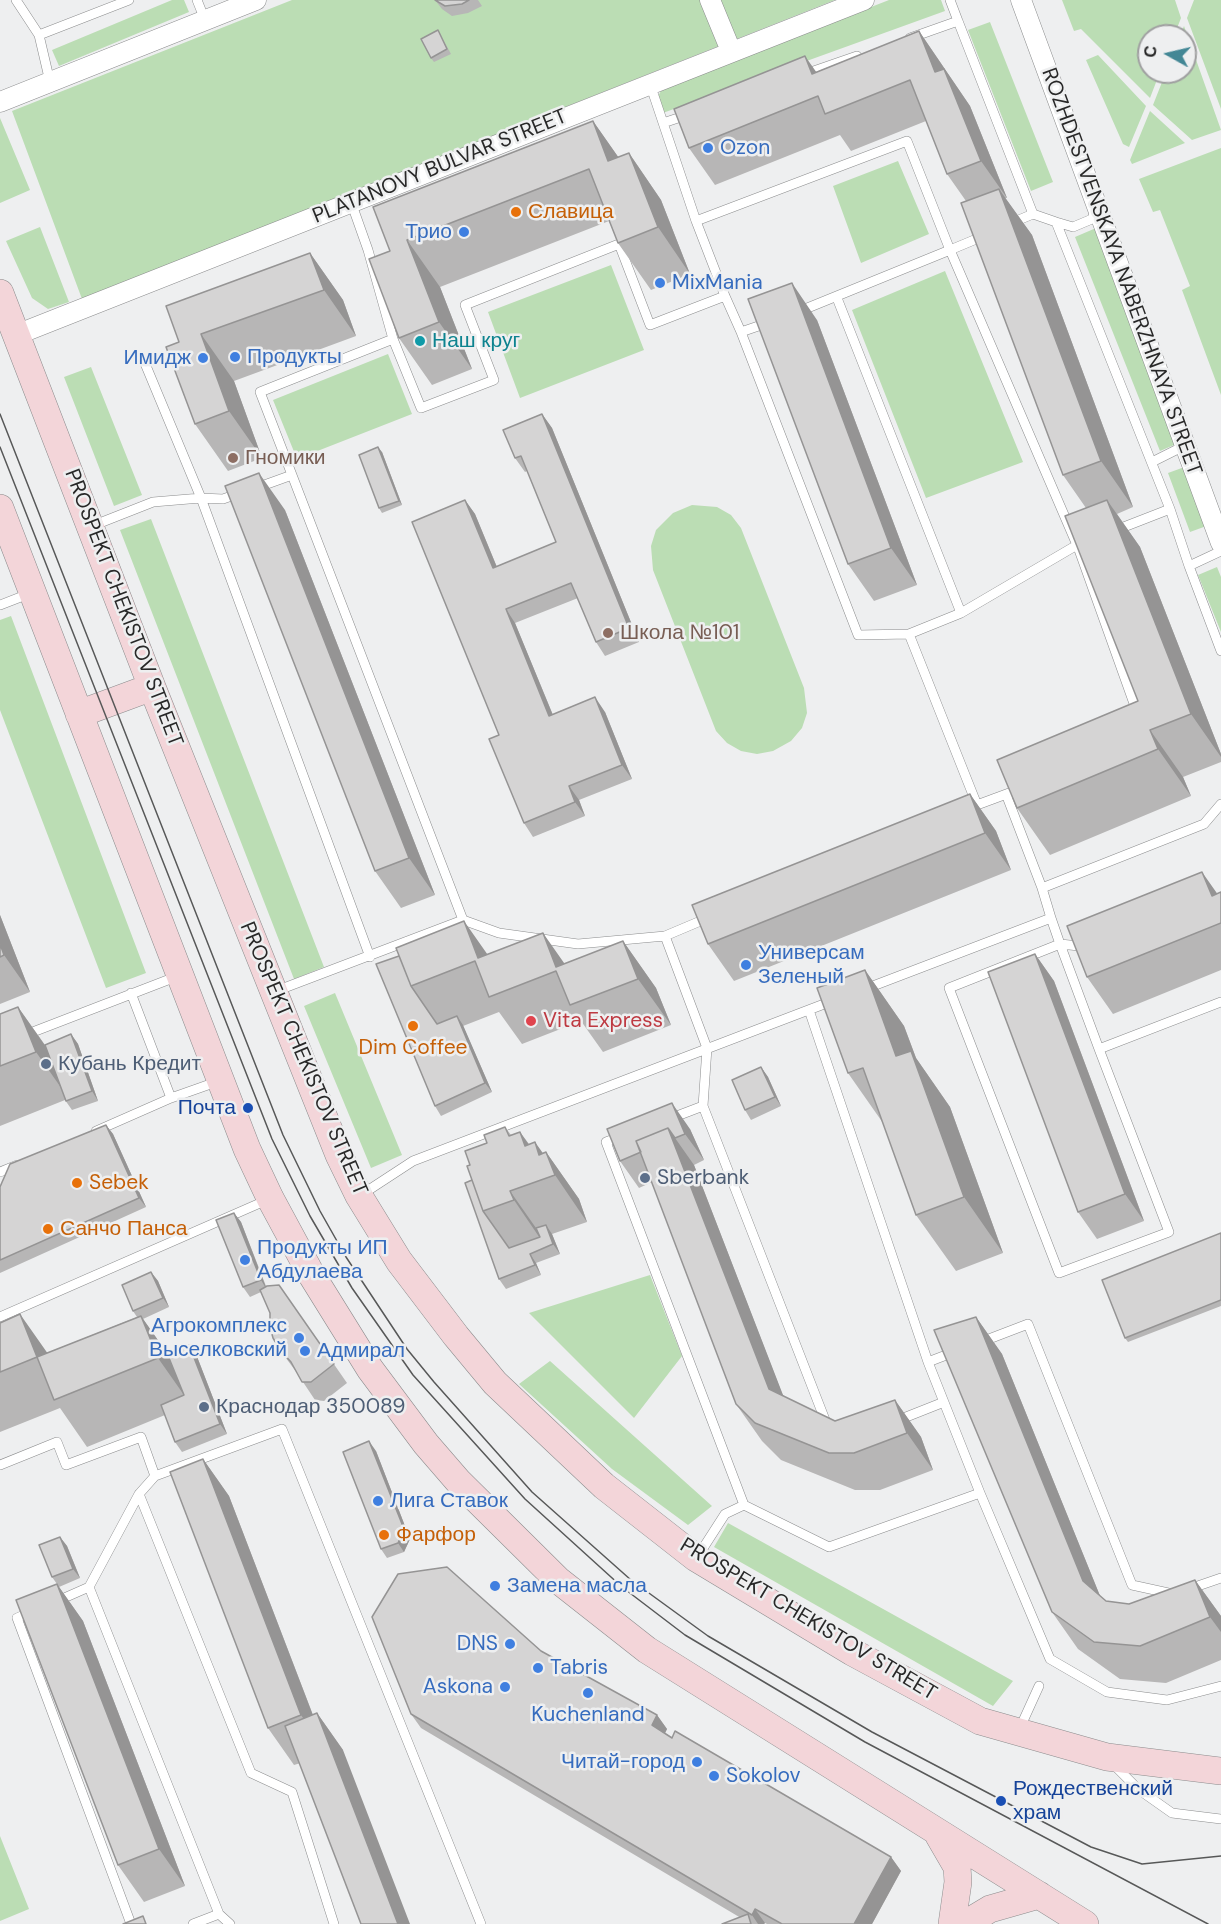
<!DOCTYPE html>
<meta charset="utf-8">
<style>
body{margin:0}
#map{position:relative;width:1221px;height:1924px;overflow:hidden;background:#eeeff0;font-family:"DM Sans",sans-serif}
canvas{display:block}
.north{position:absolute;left:1137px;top:24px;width:60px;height:60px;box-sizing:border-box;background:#eeeff0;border:2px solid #9f9fa0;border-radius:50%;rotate:278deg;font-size:16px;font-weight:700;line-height:24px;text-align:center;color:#282828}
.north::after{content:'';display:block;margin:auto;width:21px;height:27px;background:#438795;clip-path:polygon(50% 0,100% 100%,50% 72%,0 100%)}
</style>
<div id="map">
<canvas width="1221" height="1924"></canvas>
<div class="north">С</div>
</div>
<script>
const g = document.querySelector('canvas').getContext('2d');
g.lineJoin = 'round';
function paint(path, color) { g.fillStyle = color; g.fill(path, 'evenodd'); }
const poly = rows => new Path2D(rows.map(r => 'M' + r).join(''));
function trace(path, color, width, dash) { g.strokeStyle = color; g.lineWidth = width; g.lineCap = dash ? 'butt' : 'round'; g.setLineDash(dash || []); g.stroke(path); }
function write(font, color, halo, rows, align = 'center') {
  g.font = font + ' "DM Sans",sans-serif'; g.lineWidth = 5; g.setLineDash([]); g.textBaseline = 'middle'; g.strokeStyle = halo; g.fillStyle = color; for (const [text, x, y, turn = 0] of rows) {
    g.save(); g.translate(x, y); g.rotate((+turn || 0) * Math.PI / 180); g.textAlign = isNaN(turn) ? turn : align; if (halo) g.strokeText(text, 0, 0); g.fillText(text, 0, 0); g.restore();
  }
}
paint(poly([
 [172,0,184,0,189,12,59,66,52,50],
 [292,0,835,0,82,299,12,111],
 [889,0,941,0,945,11,660,114,656,100,662,89],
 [1062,0,1175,0,1181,18,1174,36,1149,36,1149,72,1160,72,1150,98,1081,29,1074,31],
 [1194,0,1221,0,1221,109,1187,18],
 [990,22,1053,182,1031,191,968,30],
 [1184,26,1221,130,1192,140,1153,105,1166,72,1185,72,1185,36,1180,36],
 [1098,55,1146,106,1129,147,1123,144,1086,60],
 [1150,111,1185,143,1132,164,1130,160],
 [0,118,30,190,0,203],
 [1221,148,1221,395,1182,290,1190,286,1160,210,1153,212,1139,179],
 [898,161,929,234,861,263,833,186],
 [40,227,69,302,48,309,32,298,6,241],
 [1096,228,1181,442,1160,451,1075,237],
 [611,265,644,350,520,398,488,312],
 [945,271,1023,462,926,498,852,310],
 [388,354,412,414,297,459,273,400],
 [91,367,142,495,114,506,64,377],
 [1190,465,1212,524,1190,532,1168,473],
 [692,505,717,507,731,515,741,528,804,688,807,713,802,728,791,741,773,751,757,754,741,751,727,743,716,731,653,570,651,546,656,530,673,513],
 [151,519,324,967,294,979,120,530],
 [1217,567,1221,577,1221,632,1198,575],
 [11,616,146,973,106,988,0,710,0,620],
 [335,993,402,1155,371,1168,304,1006],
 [650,1275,682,1356,634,1418,529,1313],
 [550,1361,712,1506,688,1525,612,1469,519,1384],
 [728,1523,1013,1681,993,1706,714,1547],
 [0,1836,29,1909,0,1921]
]), '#bbddb4');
const lane = poly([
 [16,0,39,35,50,82],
 [197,0,205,20],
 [950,0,958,21],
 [39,35,129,0],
 [910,38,958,21,1033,214,1056,222,1170,509,1189,566,1221,651],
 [805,74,857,56],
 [650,84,696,221,725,296,741,332,858,635,909,634,961,613,1077,545,950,250,800,311],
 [663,123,687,115],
 [696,221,907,141,950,250,986,235],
 [1056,222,1073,227,1092,219,1096,209],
 [1009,224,1033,214],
 [837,298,961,613],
 [741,332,770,322],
 [393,339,421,408,494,380,465,305,619,244,650,325,725,296],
 [144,361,201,498,370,957],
 [1152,462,1186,445],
 [292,475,260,392,393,339,368,250,351,202],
 [256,488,292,475,463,920],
 [92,526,153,502,201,498,223,499,240,493],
 [1116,530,1170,509],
 [1078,547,1137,712],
 [1189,566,1221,551],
 [0,605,31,593],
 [909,634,977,805],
 [1006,794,1042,888],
 [966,809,1020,789],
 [1051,918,1060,944,1099,1049,1169,1232,1059,1273,949,988,1060,944,1079,946,1086,944],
 [665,936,710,917],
 [865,989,1051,918,1042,888,1204,824,1221,804],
 [276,991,463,920,499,933,578,944,665,936,707,1048,703,1106,827,1425],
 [131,993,171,1098],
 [809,1010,928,1362],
 [25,1035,178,976],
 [1099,1049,1221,1002],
 [669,1119,703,1106],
 [96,1131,171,1098,219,1081],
 [622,1136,606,1142,744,1505,829,1547,980,1493],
 [0,1172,17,1165],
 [361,1195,413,1161,832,1001],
 [0,1317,267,1200],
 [981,1342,1028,1324,1132,1585,1173,1594],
 [954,1352,928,1362,980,1493,1050,1659,1107,1692,1167,1700,1221,1686],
 [896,1421,944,1402],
 [0,1465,57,1442,66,1465,141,1437,155,1476],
 [139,1494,251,1773,292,1792,334,1924],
 [698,1556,725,1514,744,1505],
 [1189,1589,1221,1578],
 [55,1602,89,1587],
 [31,1612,17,1618,131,1924],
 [1019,1730,1039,1686],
 [1113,1764,1138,1789,1172,1813,1221,1819],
 [219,1914,89,1587,139,1494,155,1476,282,1429,481,1924],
 [193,1924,219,1914,230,1924]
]);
const street = poly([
 [710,0,731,51],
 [1021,0,1221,543],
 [0,102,256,0],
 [16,335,864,0]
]);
const secondary = poly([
 [0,293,152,687,339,1155,359,1196,399,1261,456,1336,495,1383,604,1486,696,1558,852,1652,980,1721,1107,1757,1221,1771],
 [0,508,247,1149,270,1198,311,1274,370,1369,426,1444,458,1481,558,1580,647,1650,1085,1924],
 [79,714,152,687],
 [939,1836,957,1867,958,1882,952,1924],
 [965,1924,990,1909,1039,1895]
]);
trace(lane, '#8b8c8d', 10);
trace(street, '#8b8c8d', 21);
trace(secondary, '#8b8c8d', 28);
trace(lane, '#fff', 9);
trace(street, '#fff', 20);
trace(secondary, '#f3d5d9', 27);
trace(poly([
 [0,414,283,1135,320,1211,346,1257,407,1349,434,1382,532,1492,631,1580,708,1636,872,1732,1091,1847,1142,1864,1221,1856],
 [0,447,272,1139,310,1216,352,1288,413,1375,525,1499,622,1587,685,1635,865,1742,1208,1924]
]), '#575858', 1.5);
paint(poly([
 [435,0,478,0,482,6,468,13,452,16,442,9],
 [438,30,451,54,434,62,431,58],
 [919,31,970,106,1007,198,1005,198,1032,235,1133,507,1117,514,1140,547,1221,754,1221,762,1183,777,1191,796,1050,855,1017,808,1138,701,1086,508,1063,475,966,201,947,174,926,121,851,151,840,135,715,185,689,148,816,72],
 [593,121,618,157,629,153,661,200,690,274,651,290,618,243,609,221,440,287,472,369,432,385,399,338,390,251],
 [310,253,343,300,356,336,234,381,262,458,228,471,195,424,179,342],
 [817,320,917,585,874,601,848,564],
 [542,414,552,428,639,642,605,656,596,642,578,598,515,623,553,715,605,712,632,779,579,800,585,816,533,837,524,823,499,735,465,500,475,514,497,567,556,542,527,471,525,472,515,458],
 [382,452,402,505,382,513,379,508],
 [285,510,435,895,401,908,375,871],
 [970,794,996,831,1011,870,734,981,708,944],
 [1221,892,1221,970,1113,1014,1087,977],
 [0,915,30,992,0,1004],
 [623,941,656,988,671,1025,603,1052,581,1021,522,1044,499,1012,463,1026,492,1092,441,1116,435,1106,376,964,487,954,564,964],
 [1035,954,1054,981,1144,1221,1097,1239,1078,1212],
 [865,970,904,1026,916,1058,950,1107,1003,1253,956,1271,916,1215,883,1123,848,1073],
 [18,1007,45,1045,71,1034,78,1044,98,1101,72,1110,65,1100,0,1126,0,1014],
 [761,1067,768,1077,781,1106,751,1120,745,1110],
 [106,1125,113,1134,146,1207,0,1273,0,1187],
 [505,1127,511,1135,520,1132,529,1144,542,1153,546,1152,579,1199,587,1222,552,1234,560,1254,536,1263,541,1275,506,1289,499,1279,472,1180,470,1165,487,1143],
 [690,1129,704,1160,694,1165,783,1396,835,1421,895,1400,921,1437,933,1470,880,1490,855,1490,781,1460,762,1441,736,1404,652,1182,639,1188,620,1161],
 [234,1213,241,1222,266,1286,279,1285,347,1383,324,1401,315,1400,297,1373,280,1350,270,1313,261,1292,250,1297,243,1287],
 [1221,1233,1221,1306,1128,1342,1125,1338],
 [151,1272,158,1281,169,1307,143,1319,167,1353,189,1345,196,1354,227,1434,182,1452,175,1442,165,1415,87,1447,60,1408,0,1432,0,1323,47,1353,137,1317,133,1311],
 [976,1317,1002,1354,1100,1596,1106,1601,1129,1604,1195,1580,1221,1616,1221,1660,1166,1683,1120,1679,1078,1649,1052,1612],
 [376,1451,410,1539,404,1552,387,1558,381,1549],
 [203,1459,229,1496,313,1715,317,1713,343,1750,294,1765,268,1728],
 [60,1537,67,1546,80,1578,59,1587,83,1621,185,1886,144,1902,118,1865,57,1584,52,1577],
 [541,1651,657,1715,667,1729,665,1733,672,1738,891,1857,901,1871,872,1924,767,1924,765,1923,764,1924,751,1924,421,1728,411,1714]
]), '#b7b6b6');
paint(poly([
 [919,31,970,106,1007,198,981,161,935,72],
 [805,56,831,93,838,111,812,74],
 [593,121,626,168,608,161],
 [629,153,661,200,690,274,658,227],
 [999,189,1032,235,1133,507,1101,461],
 [407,240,440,287,472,369,439,322],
 [310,253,343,300,356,336,324,290],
 [792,283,817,320,917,585,891,548],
 [201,334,234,381,262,458,229,411],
 [542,414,552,428,639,642,629,628],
 [378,447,382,452,402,505,399,501],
 [259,473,285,510,435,895,409,858],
 [465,500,475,514,503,582,493,568],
 [1107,500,1140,547,1221,754,1221,757,1191,714],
 [506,609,515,623,559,730,549,716],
 [595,697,605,712,632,779,622,765],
 [1150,730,1183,777,1191,796,1158,749],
 [569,786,579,800,585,816,575,802],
 [970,794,996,831,1011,870,985,833],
 [1202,872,1221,899,1212,896],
 [0,915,30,992,4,955,0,944],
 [464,921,497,968,478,958],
 [543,933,576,980,556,967],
 [623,941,656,988,671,1025,638,979],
 [1035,954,1054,981,1144,1221,1125,1194],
 [865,970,904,1026,916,1058,950,1107,1003,1253,964,1197,896,1056],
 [18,1007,51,1054,69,1099,36,1052],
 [457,1016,463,1025,492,1092,485,1083],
 [71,1034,78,1044,98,1101,92,1091],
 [761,1067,768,1077,781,1106,775,1097],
 [672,1103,690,1129,704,1160,685,1134],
 [106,1125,113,1134,146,1207,139,1198],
 [668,1128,694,1165,795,1426,769,1389],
 [520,1132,551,1176,525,1146],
 [535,1142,552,1166,546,1152,579,1199,587,1222,555,1175,539,1155],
 [510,1191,543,1238,546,1247,514,1200],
 [234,1213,241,1222,267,1290,261,1280],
 [546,1225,552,1234,560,1254,553,1244],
 [530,1254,536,1263,541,1275,535,1265],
 [151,1272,158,1281,169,1307,163,1298],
 [20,1314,53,1361,37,1357],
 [141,1316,174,1363,191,1405,158,1358],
 [976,1317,1002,1354,1109,1618,1083,1581],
 [189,1345,196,1354,227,1434,220,1424],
 [895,1400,921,1437,933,1470,907,1433],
 [369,1441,376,1451,410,1539,404,1552,398,1543],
 [203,1459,229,1496,327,1752,301,1715],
 [60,1537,67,1546,80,1578,73,1569],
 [1195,1580,1221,1616,1221,1632,1210,1617],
 [57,1584,83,1621,185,1886,159,1849],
 [317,1713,343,1750,410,1924,398,1924],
 [657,1715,667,1729,662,1739,652,1725],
 [891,1857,901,1871,872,1924,854,1924],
 [755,1909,765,1923,764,1924,758,1924,752,1915]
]), '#959494');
const building = poly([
 [435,0,469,0,462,4,445,6,435,0],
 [438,30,447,49,431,58,421,39,438,30],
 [919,31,935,72,944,69,981,161,947,174,910,80,825,114,818,96,689,148,674,109,805,56,812,74,919,31],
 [593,121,608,161,629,153,658,227,618,243,589,169,407,240,439,322,399,338,369,259,390,251,373,207,593,121],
 [999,189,1101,461,1063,475,961,203,999,189],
 [310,253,324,290,201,334,229,411,195,424,166,347,179,342,166,306,310,253],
 [792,283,891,548,848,564,748,299,792,283],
 [542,414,629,628,596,642,571,583,506,609,549,716,595,697,622,765,569,786,575,802,524,823,489,739,499,735,412,522,465,500,493,568,556,542,521,456,515,458,503,430,542,414],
 [378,447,399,501,379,508,359,455,378,447],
 [259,473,409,858,375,871,225,486,259,473],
 [1107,500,1191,714,1150,730,1158,749,1017,808,997,760,1138,701,1065,516,1107,500],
 [970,794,985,833,708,944,692,905,970,794],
 [1202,872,1212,896,1221,892,1221,923,1087,977,1067,926,1202,872],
 [464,921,478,958,543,933,556,967,623,941,638,979,570,1005,556,971,489,997,475,961,411,986,396,948,464,921],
 [0,944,4,955,0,957,0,944],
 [1035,954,1125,1194,1078,1212,988,972,1035,954],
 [399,956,411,986,437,1024,457,1016,485,1083,435,1106,376,964,399,956],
 [865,970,896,1056,911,1051,964,1197,916,1215,863,1068,848,1073,817,988,865,970],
 [18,1007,36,1052,0,1066,0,1014,18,1007],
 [71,1034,92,1091,66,1101,45,1045,71,1034],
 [761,1067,775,1097,745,1110,732,1080,761,1067],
 [672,1103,685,1134,675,1138,668,1128,636,1141,641,1152,620,1161,607,1129,672,1103],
 [106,1125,139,1198,0,1260,0,1187,10,1164,106,1125],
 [505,1127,509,1136,520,1132,525,1146,535,1142,539,1155,546,1152,555,1175,510,1191,514,1200,483,1211,467,1166,470,1165,465,1151,487,1143,484,1135,505,1127],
 [668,1128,769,1389,835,1421,895,1400,907,1433,854,1453,829,1453,755,1423,736,1404,636,1141,668,1128],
 [472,1180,483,1211,509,1248,540,1237,536,1228,546,1225,553,1244,530,1254,535,1265,499,1279,465,1183,472,1180],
 [234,1213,261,1280,243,1287,216,1220,234,1213],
 [1221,1233,1221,1300,1125,1338,1102,1280,1221,1233],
 [151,1272,163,1298,133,1311,122,1285,151,1272],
 [279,1285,334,1364,311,1382,302,1382,291,1362,280,1350,273,1338,270,1327,270,1313,260,1290,267,1286,279,1285],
 [20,1314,37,1357,141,1316,158,1358,54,1400,37,1357,0,1372,0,1323,20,1314],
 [976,1317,1083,1581,1106,1601,1129,1604,1195,1580,1210,1617,1140,1646,1094,1642,1052,1612,934,1330,976,1317],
 [189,1345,220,1424,175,1442,161,1405,184,1395,167,1353,189,1345],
 [369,1441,404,1529,398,1543,381,1549,343,1452,369,1441],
 [203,1459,301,1715,268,1728,170,1472,203,1459],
 [60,1537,73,1569,52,1577,39,1545,60,1537],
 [447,1567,541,1651,657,1715,652,1725,672,1738,675,1731,891,1857,854,1924,782,1924,755,1909,752,1915,411,1714,372,1617,398,1574,447,1567],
 [57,1584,159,1849,118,1865,16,1600,57,1584],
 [317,1713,398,1924,361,1924,285,1726,317,1713],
 [748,1914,751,1924,722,1924,748,1914],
 [143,1916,146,1924,123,1924,143,1916]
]);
paint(building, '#d5d4d4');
trace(building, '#959494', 1.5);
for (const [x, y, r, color] of [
 [708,148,6,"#3f7fe0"],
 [516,212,6,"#e8710a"],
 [464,232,6,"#3f7fe0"],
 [660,283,6,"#3f7fe0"],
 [420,341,6,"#0f9aa8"],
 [235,357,6,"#3f7fe0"],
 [203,358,6,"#3f7fe0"],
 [233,458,6,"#8d6e63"],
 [608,633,6,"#8d6e63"],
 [746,965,6,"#3f7fe0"],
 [531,1021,6,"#e0444e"],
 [413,1026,6,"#e8710a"],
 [46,1064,6,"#5c6f8a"],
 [248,1108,6,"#1a4fb4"],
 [645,1178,6,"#5c6f8a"],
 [77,1183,6,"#e8710a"],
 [48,1229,6,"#e8710a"],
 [245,1260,6,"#3f7fe0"],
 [299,1338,6,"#3f7fe0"],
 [305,1351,6,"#3f7fe0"],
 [204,1407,6,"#5c6f8a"],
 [378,1501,6,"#3f7fe0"],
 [384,1535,6,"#e8710a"],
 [495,1586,6,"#3f7fe0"],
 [510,1644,6,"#3f7fe0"],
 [538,1668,6,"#3f7fe0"],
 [505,1687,6,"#3f7fe0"],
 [588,1693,6,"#3f7fe0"],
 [697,1762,6,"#3f7fe0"],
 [714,1776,6,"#3f7fe0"],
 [1001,1801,6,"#1a4fb4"]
]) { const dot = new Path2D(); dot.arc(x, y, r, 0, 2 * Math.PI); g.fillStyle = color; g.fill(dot); trace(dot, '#eeeff0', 2); }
write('21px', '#366cbe', '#eeeff0', [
 ["Ozon",720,148],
 ["Трио",452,232,"right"],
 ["MixMania",672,283],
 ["Продукты",247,357],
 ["Имидж",191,358,"right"],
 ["Универсам",758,953],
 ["Зеленый",758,977],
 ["Продукты ИП",257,1248],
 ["Абдулаева",257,1272],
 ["Агрокомплекс",287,1326,"right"],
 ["Выселковский",287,1350,"right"],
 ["Адмирал",317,1351],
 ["Лига Ставок",390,1501],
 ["Замена масла",507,1586],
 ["DNS",498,1644,"right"],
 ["Tabris",550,1668],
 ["Askona",493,1687,"right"],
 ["Kuchenland",588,1715,"center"],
 ["Читай-город",685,1762,"right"],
 ["Sokolov",726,1776]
], 'left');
write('21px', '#282828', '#eeeff0', [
 ["PLATANOVY BULVAR STREET",440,167,-22],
 ["ROZHDESTVENSKAYA NABERZHNAYA STREET",1121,272,70],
 ["PROSPEKT CHEKISTOV STREET",123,608,69],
 ["PROSPEKT CHEKISTOV STREET",303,1059,67],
 ["PROSPEKT CHEKISTOV STREET",808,1620,31]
]);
write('21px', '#c56008', '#eeeff0', [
 ["Славица",528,212],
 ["Dim Coffee",413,1048,"center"],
 ["Sebek",89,1183],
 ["Санчо Панса",60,1229],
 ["Фарфор",396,1535]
], 'left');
write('21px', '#0d838f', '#eeeff0', [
 ["Наш круг",432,341]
], 'left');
write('21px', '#785e54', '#eeeff0', [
 ["Гномики",245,458],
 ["Школа №101",620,633]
], 'left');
write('21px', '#be3a42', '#eeeff0', [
 ["Vita Express",543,1021]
], 'left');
write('21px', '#4e5e75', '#eeeff0', [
 ["Кубань Кредит",58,1064],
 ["Sberbank",657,1178],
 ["Краснодар 350089",216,1407]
], 'left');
write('21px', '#164399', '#eeeff0', [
 ["Почта",236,1108],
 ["Рождественский",1013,1789,"left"],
 ["храм",1013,1813,"left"]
], 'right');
</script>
